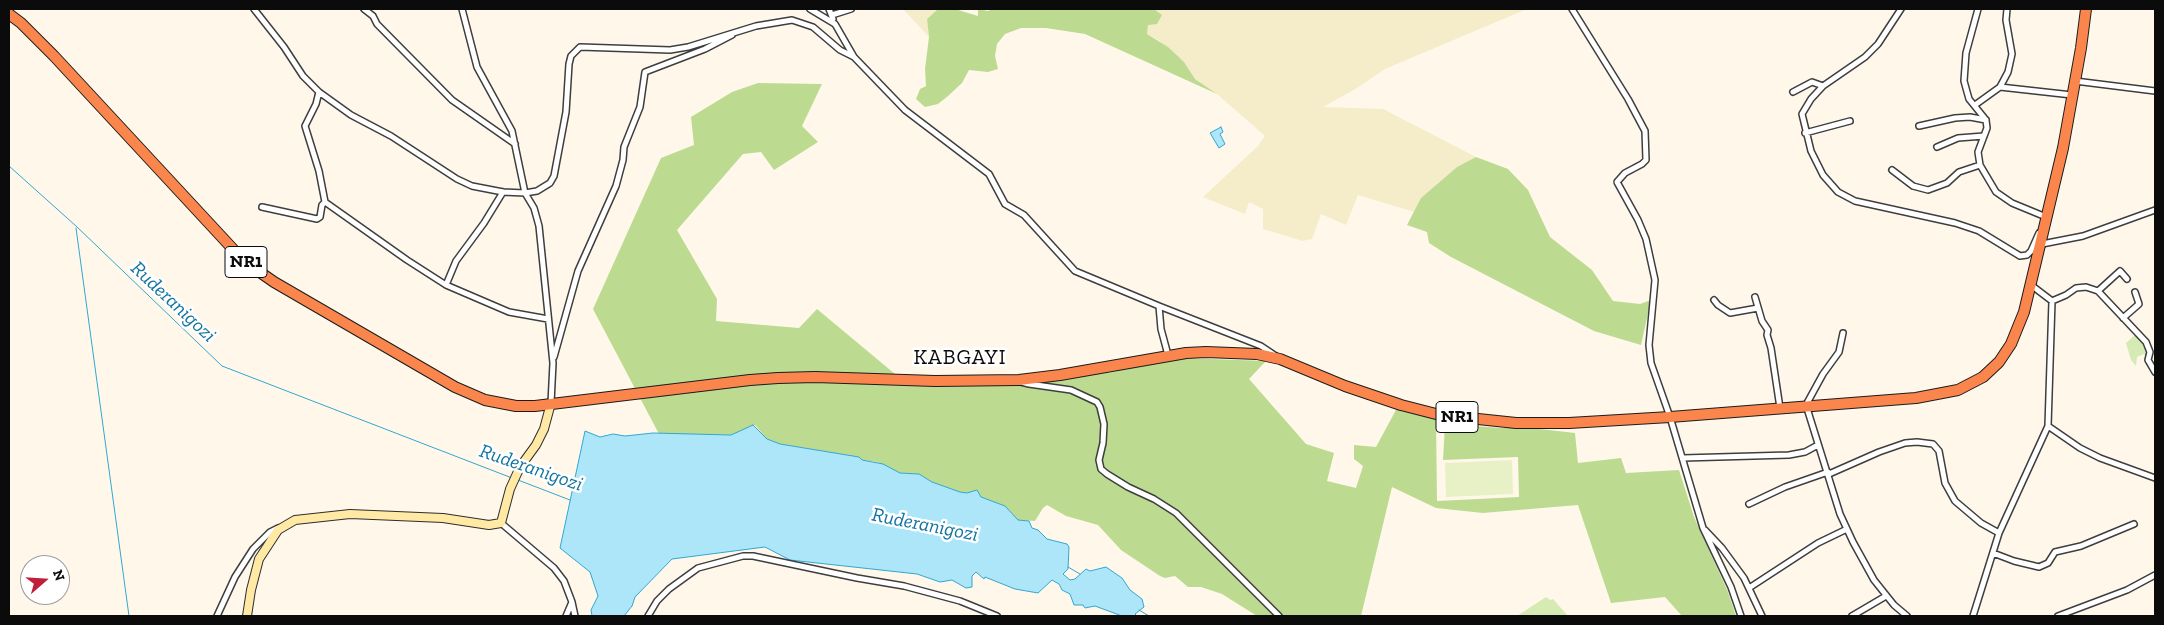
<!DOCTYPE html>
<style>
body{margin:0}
#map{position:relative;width:2164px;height:625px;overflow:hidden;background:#fff8ea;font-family:"Zilla Slab",serif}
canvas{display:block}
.frame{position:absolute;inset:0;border:10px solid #0b0b0b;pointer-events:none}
.north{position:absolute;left:20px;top:555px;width:50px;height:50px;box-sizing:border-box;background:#fff;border:1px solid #9d9d9d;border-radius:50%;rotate:71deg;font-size:14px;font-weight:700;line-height:20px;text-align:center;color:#0b0b0b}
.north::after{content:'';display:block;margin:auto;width:18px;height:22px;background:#c01f3b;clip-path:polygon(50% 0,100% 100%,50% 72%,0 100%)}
</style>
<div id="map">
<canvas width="2164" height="625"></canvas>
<div class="frame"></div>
<div class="north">N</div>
</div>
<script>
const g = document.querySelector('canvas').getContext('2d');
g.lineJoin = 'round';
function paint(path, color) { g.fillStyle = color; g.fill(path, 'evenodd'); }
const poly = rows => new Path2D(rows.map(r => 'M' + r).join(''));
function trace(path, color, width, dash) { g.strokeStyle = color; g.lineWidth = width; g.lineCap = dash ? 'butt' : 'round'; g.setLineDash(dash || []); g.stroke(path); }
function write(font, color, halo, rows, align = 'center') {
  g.font = font + ' "Zilla Slab",serif'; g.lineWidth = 5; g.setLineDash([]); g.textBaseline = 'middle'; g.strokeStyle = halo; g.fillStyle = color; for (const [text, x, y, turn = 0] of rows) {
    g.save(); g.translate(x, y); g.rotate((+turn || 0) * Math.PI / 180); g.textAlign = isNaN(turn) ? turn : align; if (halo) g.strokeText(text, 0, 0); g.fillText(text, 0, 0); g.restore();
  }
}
paint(poly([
 [903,9,938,9,927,19,929,37],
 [1154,9,1527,9,1385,69,1357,88,1323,107,1383,109,1476,157,1457,167,1421,198,1414,212,1358,195,1346,225,1321,214,1312,239,1303,241,1263,229,1263,209,1249,202,1245,214,1203,197,1258,146,1265,136,1217,94,1195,79,1184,62,1158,40,1147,34,1148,25,1162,16]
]), '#f5ecc9');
paint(poly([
 [2136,334,2144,341,2148,349,2146,357,2144,354,2137,357,2136,366,2131,360,2126,343],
 [1546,597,1550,600,1553,599,1568,616,1517,616]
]), '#d6eab3');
paint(poly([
 [938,9,955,9,978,16,978,9,988,11,992,9,1154,9,1162,15,1157,24,1148,25,1147,34,1168,47,1184,62,1195,79,1217,94,1085,34,1046,28,1021,28,1005,34,997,44,995,56,998,69,988,72,969,70,962,83,948,96,938,104,925,107,916,99,920,89,926,86,925,69,929,37,927,19],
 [758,83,822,84,802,126,818,142,774,170,761,152,743,154,677,230,717,299,716,321,799,328,817,309,895,374,1016,384,1113,372,1158,357,1266,361,1249,379,1306,444,1334,453,1327,481,1356,488,1363,466,1354,459,1354,445,1376,447,1397,408,1436,418,1437,501,1519,497,1518,457,1443,460,1445,424,1501,428,1531,428,1575,433,1578,463,1621,458,1626,473,1679,470,1694,517,1728,592,1736,616,1682,616,1665,597,1611,603,1578,505,1483,513,1436,508,1392,487,1361,616,1257,616,1222,594,1201,587,1188,587,1175,576,1165,578,1160,576,1121,550,1098,525,1066,516,1047,505,1043,508,1035,521,1018,520,1005,506,981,497,977,490,967,493,960,492,932,482,919,474,900,473,877,462,862,460,859,457,780,444,767,439,755,425,731,435,659,434,593,309,661,158,694,145,691,117,732,92],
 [1476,157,1508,169,1528,190,1550,237,1592,270,1613,301,1640,304,1651,300,1641,345,1594,331,1451,257,1429,243,1427,232,1407,225,1421,198,1457,167]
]), '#bcdb91');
paint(poly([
 [1512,460,1513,494,1446,497,1445,463]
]), '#e7f1c5');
const water = poly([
 [1221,127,1223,132,1220,134,1225,144,1219,148,1210,133,1221,127],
 [753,425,767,439,780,444,859,457,862,460,883,464,900,473,919,474,932,482,960,492,967,493,977,490,981,497,1005,506,1018,520,1029,521,1032,528,1038,530,1047,539,1067,544,1069,547,1068,569,1063,574,1070,580,1075,579,1086,569,1090,571,1106,567,1122,578,1130,590,1142,599,1144,607,1135,614,1137,616,1122,616,1095,606,1085,608,1083,605,1074,605,1070,594,1062,590,1059,584,1052,580,1038,593,1015,589,985,577,984,579,976,572,972,576,972,587,966,588,952,580,940,582,917,574,790,560,765,547,672,559,635,597,632,606,624,616,592,616,591,610,598,596,590,572,560,548,585,431,600,437,613,434,625,436,653,433,731,435,753,425]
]);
paint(water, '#ace6f8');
trace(water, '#31a6d2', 1);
trace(poly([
 [9,166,76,226,222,366,512,478],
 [76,228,129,616],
 [518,480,570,500],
 [1068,567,1080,574],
 [1139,610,1149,616]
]), '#31a6d2', 1);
const street = poly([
 [254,9,284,47,303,76,319,92,351,115,391,136,457,179,472,186,503,192,525,193,537,191,550,183,554,176,566,112,569,64,571,56,580,47,670,50,688,47,756,26,792,20,813,27,840,50,854,57],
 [364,9,373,16,377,24,452,100,515,144],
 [462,9,477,67,512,131,525,193,534,208,539,226,553,363,551,403],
 [810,9,835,24,854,57,905,110,989,174,1005,204,1024,215,1075,271,1159,306,1161,329,1168,355],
 [829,9,833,19],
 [1572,9,1628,99,1645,131,1646,160,1642,164,1625,173,1617,182,1638,220,1646,239,1655,280,1649,345,1651,363,1670,417,1703,528,1731,587,1741,616],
 [1901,9,1878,44,1865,57,1823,86,1811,99,1802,114,1811,151,1823,175,1838,192,1855,201,1955,223,1979,231,2020,256,2027,255,2031,251,2039,233],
 [1978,9,1966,53,1964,81,1969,99,1986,120,1987,128,1978,152,1980,165,1996,192,2012,203,2046,217],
 [832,15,851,9],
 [2075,81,2155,91],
 [2000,87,2072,95],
 [319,92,316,104,305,126,319,171,325,202,407,260,446,285,509,312,548,319],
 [1793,92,1812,82,1823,86],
 [1975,105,2000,87,2008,72,2012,54,2006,20,2007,9],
 [1919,126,1955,118,1970,117,1986,120],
 [1805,133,1850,121],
 [1937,147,1958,138,1984,136],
 [1892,170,1913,186,1928,190,1947,183,1959,172,1980,165],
 [262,207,317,219,320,217,322,205,325,202],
 [2042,244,2083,236,2155,210],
 [446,285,456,261,484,223,503,192],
 [2098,291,2120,271,2127,279],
 [1755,297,1762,321,1768,330,1767,335,1771,348,1780,408],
 [1714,300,1718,305,1730,313,1758,308],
 [2052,301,2066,295,2076,288,2086,287,2098,291,2146,342,2150,352,2148,360,2155,372],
 [1159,306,1261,346,1276,356],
 [2123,318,2139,304,2135,292],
 [1843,333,1839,352,1823,374,1806,405,1840,514,1853,542,1874,580,1894,605,1907,616],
 [554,357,578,271,616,186,623,160,624,147,640,107,645,72,705,49,732,35],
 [1021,382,1029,384,1071,390,1097,402,1100,407,1104,424,1103,443,1099,460,1101,469,1107,474,1128,487,1154,499,1176,513,1279,616],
 [2048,426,2080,448,2100,458,2155,478],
 [1683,458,1789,455,1805,452,1818,445],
 [1829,474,1879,452,1905,443,1917,442,1933,444,1939,451,1945,483,1955,501,1981,523,1999,533],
 [1749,504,1785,487,1828,472],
 [501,523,554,568,564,581,572,602,566,616],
 [1705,530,1722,548,1744,578,1762,616],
 [1993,553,2014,561,2039,567,2048,563,2055,552,2081,546,2134,524],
 [1749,588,1818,543,1847,529],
 [572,602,575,616],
 [217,616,235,577,253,549,270,532,278,528],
 [648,616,657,601,669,589,698,568,743,556,753,556,857,578,904,586,960,601,997,616],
 [1852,616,1886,596],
 [1973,616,1999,533,2048,426,2052,301,2031,285],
 [2058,616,2127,590,2155,575]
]);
const secondary = poly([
 [247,616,251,590,259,559,278,530,295,520,350,514,443,518,489,525,501,523,510,489,520,467,536,445,544,429,551,403]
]);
const highway = poly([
 [9,14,21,23,54,56,244,261,274,282,455,387,485,400,516,406,535,406,750,380,778,378,815,377,935,381,1019,380,1060,375,1186,353,1206,352,1257,354,1280,359,1345,386,1401,405,1440,415,1516,423,1569,423,1670,417,1916,398,1958,390,1983,377,1999,362,2011,344,2024,312,2063,148,2081,48,2086,9]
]);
trace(street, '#3e3e3e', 8);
trace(secondary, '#2d2d2d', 10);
trace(highway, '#1c1c1c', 12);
trace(street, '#fff', 5);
trace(secondary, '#ffe9a5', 8);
trace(highway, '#fa864d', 10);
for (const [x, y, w] of [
 [246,262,42],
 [1457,417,42]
]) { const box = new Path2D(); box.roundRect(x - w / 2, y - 15.5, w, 31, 4); g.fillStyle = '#fff'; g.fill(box); trace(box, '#0b0b0b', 1); }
write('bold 18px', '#0b0b0b', null, [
 ["NR1",246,262],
 ["NR1",1457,417]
]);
write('italic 20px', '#1174a1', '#fff', [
 ["Ruderanigozi",173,302,43],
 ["Ruderanigozi",531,468,19],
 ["Ruderanigozi",925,525,11]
]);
g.letterSpacing = '1px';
write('21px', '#0b0b0b', '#fff', [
 ["KABGAYI",960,358]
]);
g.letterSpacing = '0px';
</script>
